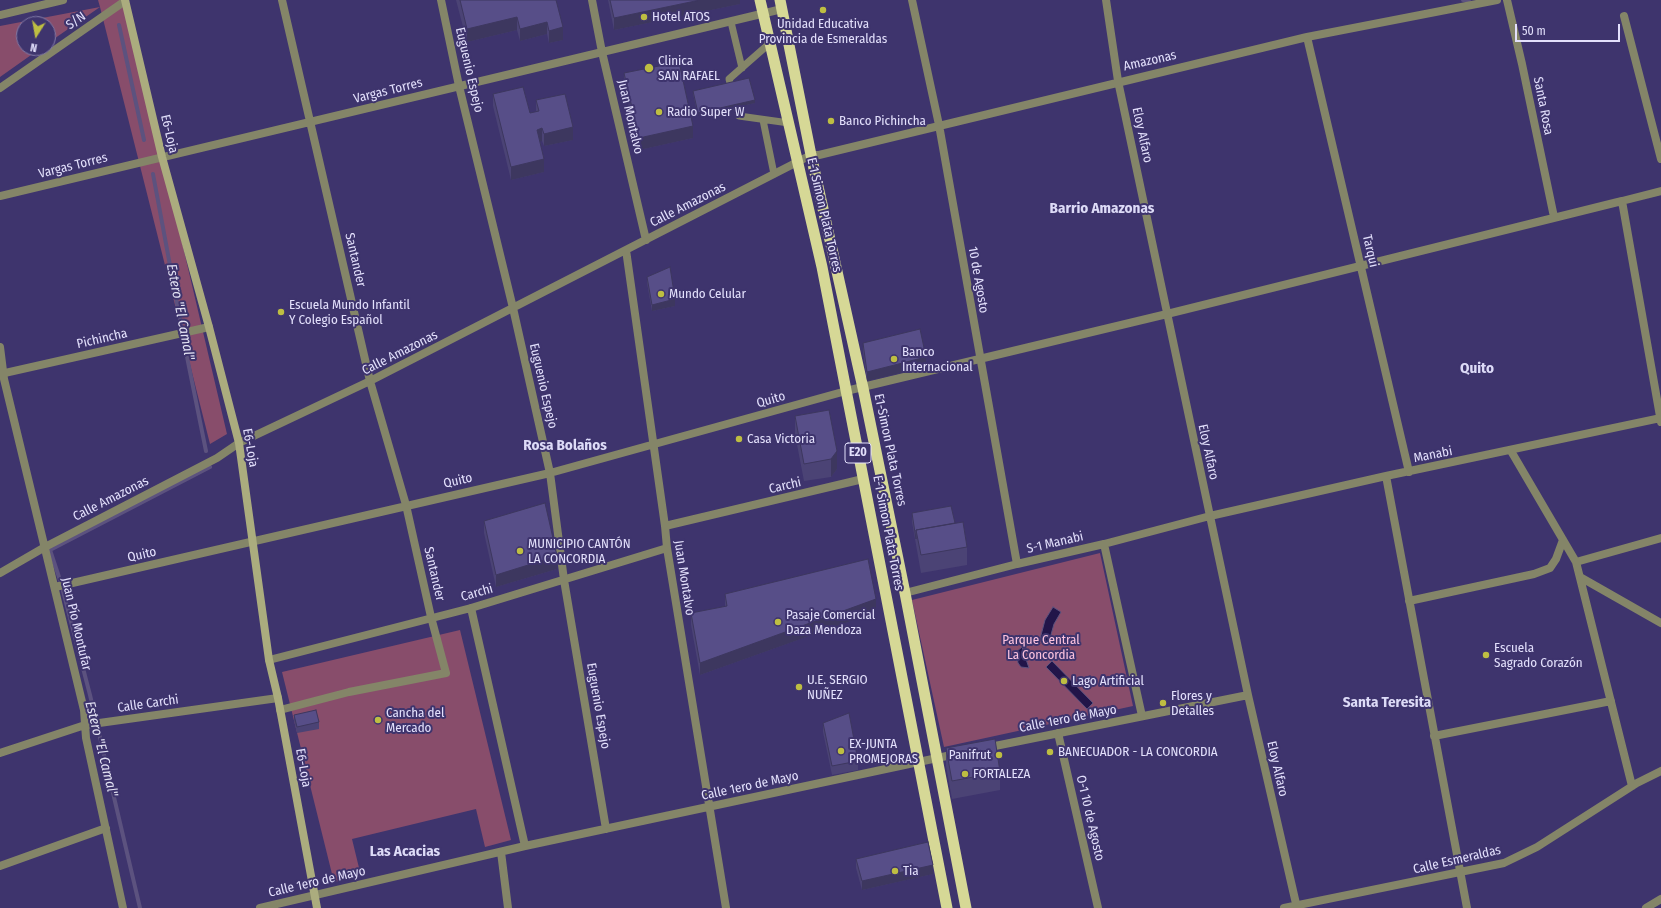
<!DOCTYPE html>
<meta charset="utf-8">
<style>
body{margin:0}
#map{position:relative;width:1661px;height:908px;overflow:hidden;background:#3e346d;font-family:"Fira Sans Condensed",sans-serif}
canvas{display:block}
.north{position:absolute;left:16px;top:16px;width:40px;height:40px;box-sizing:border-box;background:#3e346d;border:1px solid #8079a6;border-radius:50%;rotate:191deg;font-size:11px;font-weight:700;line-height:16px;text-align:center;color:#e3e0fc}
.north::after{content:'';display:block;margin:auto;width:14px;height:18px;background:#bebe42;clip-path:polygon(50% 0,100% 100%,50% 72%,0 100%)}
.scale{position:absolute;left:1515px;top:24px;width:105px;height:18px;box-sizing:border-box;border:2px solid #e3e0fc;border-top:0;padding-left:5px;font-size:12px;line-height:14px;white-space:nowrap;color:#e3e0fc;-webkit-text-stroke:3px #3e346d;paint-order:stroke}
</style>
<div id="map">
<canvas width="1661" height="908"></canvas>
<div class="north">N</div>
<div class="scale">50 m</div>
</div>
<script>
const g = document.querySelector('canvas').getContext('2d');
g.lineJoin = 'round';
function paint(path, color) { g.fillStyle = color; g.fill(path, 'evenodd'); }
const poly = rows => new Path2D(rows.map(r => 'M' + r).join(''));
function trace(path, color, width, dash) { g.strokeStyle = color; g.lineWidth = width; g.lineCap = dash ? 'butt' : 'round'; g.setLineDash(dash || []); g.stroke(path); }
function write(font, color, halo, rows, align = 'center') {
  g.font = font + ' "Fira Sans Condensed",sans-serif'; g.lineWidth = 4; g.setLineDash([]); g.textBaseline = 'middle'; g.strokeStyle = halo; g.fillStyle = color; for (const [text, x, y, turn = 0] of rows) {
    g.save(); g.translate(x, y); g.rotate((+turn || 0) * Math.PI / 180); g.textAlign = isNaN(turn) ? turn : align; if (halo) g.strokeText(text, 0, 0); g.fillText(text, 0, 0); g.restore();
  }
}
paint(poly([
 [98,0,125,0,227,434,210,444,100,7,48,43,48,24,24,24,24,48,41,48,0,77,0,26,100,7],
 [1100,553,1133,706,944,747,912,600],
 [460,630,511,840,485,847,476,809,352,839,361,876,334,882,282,672]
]), '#884d6b');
const water = poly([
 [1053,607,1061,612,1054,624,1049,642,1040,639,1045,620,1053,607],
 [1022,647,1029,668,1021,667,1018,663,1016,652,1022,647],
 [1052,661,1093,703,1087,709,1046,667,1052,661]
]);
paint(water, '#221549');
trace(water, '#5c527f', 1);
trace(poly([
 [1463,0,1469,0],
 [119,25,144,140],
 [153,174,188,362,206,451],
 [60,580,50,550,210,467],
 [63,591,90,695,140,908]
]), '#5c527f', 4);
trace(poly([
 [731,22,742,68],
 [770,43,729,79,739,116,789,123],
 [763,120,774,174]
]), '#848568', 7);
trace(poly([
 [441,0,459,86,513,308,550,473,564,580,606,829],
 [592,0,602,52,646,240],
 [912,0,939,125,1017,564],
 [1106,0,1118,81,1210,516,1248,695,1297,908],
 [1507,0,1522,64,1554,217],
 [0,15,63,0],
 [1624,16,1661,159],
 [1307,37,1409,472],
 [0,88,125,1],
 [0,196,782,9],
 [626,250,665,526,667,548,726,908],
 [0,347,4,379,84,710,86,738,123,908],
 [0,374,209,327],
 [1661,422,1622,201,1661,191],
 [1511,451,1576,562,1632,786],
 [1386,476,1467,908],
 [665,526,863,479],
 [1104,544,1142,716],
 [1576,562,1661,538],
 [0,573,45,547,217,458,239,443,370,381,811,155,819,155,1307,37,1497,0],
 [1580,577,1661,623],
 [55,587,550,473,846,391,1167,314,1622,201],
 [905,593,1017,564,1104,544,1210,516,1386,476,1661,418],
 [1409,601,1534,574,1550,568,1556,559,1563,540],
 [471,608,525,846],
 [269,660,471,608,667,548],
 [280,710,349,692,446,673,431,617,406,505,370,381,282,0],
 [1058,733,1098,908],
 [1434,736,1611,701],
 [985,748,1248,695],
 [0,753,85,725,278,698],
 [501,852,508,908],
 [0,866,106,828],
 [260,908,525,846,956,754],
 [1284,908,1504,863,1537,847,1637,783,1661,771],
 [1646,908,1661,899]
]), '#848568', 8);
trace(poly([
 [125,0,162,157,209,327,239,443,269,660,278,698,317,908]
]), '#abac7e', 8);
trace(poly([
 [760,0,822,267,947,908],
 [780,0,811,155,863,388,905,593,966,908]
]), '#d6d896', 11);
paint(poly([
 [456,0,556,0,563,40,549,43,547,34,520,41,517,30,467,42],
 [608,0,740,0,740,4,614,30],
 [624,73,693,138,639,150,624,86],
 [693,91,755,103,698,116,693,94],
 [493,94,530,113,536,112,536,100,573,140,544,146,542,141,540,141,544,172,511,180,493,106],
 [647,277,675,306,652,311,647,283],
 [863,343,926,367,867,381,863,352],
 [829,410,837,469,831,477,804,481,795,434,795,416],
 [912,513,955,523,967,547,967,565,921,573,912,522],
 [484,521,557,569,496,587,484,533],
 [725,594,876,612,700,675,691,625,691,613,725,607],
 [294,715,319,722,319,729,297,733,294,721],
 [823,723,858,761,858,770,832,775,823,732],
 [946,748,1000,772,1000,790,952,799,946,766],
 [856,859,933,874,862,890,856,868]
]), '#4b4375');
paint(poly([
 [700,0,740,0,740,4,614,30,614,18],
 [517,17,517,30,467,42,467,29],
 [547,22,547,34,520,41,520,29],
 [563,27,563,40,549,43,549,31],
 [755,100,755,103,698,116,698,113],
 [693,126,693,138,639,150,639,138],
 [573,127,573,140,544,146,544,134],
 [542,128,542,141,537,142,537,130],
 [544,159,544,172,511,180,511,167],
 [675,299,675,306,652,311,652,305],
 [926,357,926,367,867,381,867,372],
 [837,451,837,469,831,477,831,459],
 [557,556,557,569,496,587,496,575],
 [876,599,876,612,700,675,700,663],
 [933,865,933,874,862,890,862,881]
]), '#3d375f');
const building = poly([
 [460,0,556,0,563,27,549,31,547,22,520,29,517,17,467,29,460,0],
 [610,0,700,0,614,18,610,0],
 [679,62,693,126,639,138,624,73,679,62],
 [749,78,755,100,698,113,693,91,749,78],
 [523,87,530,113,539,111,536,100,565,94,573,127,544,134,542,128,537,130,544,159,511,167,493,94,523,87],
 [670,267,675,299,652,305,647,277,670,267],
 [920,329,926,357,867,372,863,343,920,329],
 [829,410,837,451,831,459,804,464,795,416,829,410],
 [545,503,557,556,496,575,484,521,545,503],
 [951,506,955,523,916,530,916,539,912,513,951,506],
 [963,522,967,547,921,555,916,530,963,522],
 [868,559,876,599,700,663,691,613,727,606,725,594,868,559],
 [316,710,319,722,297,727,294,715,316,710],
 [849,713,858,761,832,766,823,723,849,713],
 [995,739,1000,772,952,781,946,748,995,739],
 [928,842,933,865,862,881,856,859,928,842]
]);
paint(building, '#574e88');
trace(building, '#3d375f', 1);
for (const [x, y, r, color] of [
 [823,10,4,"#bebe42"],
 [644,17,4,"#bebe42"],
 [649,68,5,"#bebe42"],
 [659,112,4,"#bebe42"],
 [831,121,4,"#bebe42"],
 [661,294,4,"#bebe42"],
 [281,312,4,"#bebe42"],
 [894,359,4,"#bebe42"],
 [739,439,4,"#bebe42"],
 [520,551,4,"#bebe42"],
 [778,622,4,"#bebe42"],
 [1486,655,4,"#bebe42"],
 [1064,681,4,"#bebe42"],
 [799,687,4,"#bebe42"],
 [1163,703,4,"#bebe42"],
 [378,720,4,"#bebe42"],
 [841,751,4,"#bebe42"],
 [1050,752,4,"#bebe42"],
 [999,755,4,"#bebe42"],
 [965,774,4,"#bebe42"],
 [895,871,4,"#bebe42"]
]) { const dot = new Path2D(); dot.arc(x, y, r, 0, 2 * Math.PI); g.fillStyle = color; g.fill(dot); trace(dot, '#3e346d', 1.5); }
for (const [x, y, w] of [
 [858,453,26]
]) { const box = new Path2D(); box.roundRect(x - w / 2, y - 10, w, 20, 3); g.fillStyle = '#3e346d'; g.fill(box); trace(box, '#e3e0fc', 1); }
write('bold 12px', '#e3e0fc', null, [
 ["E20",858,453]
]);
write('13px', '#e3e0fc', '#3e346d', [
 ["Hotel ATOS",652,17],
 ["Unidad Educativa",823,24,"center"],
 ["Provincia de Esmeraldas",823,39,"center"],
 ["Clinica",658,61],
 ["SAN RAFAEL",658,76],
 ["Radio Super W",667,112],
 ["Banco Pichincha",839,121],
 ["Mundo Celular",669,294],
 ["Escuela Mundo Infantil",289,305],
 ["Y Colegio Español",289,320],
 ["Banco",902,352],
 ["Internacional",902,367],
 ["Casa Victoria",747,439],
 ["MUNICIPIO CANTÓN",528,544],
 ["LA CONCORDIA",528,559],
 ["Pasaje Comercial",786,615],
 ["Daza Mendoza",786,630],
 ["Escuela",1494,648],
 ["Sagrado Corazón",1494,663],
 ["U.E. SERGIO",807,680],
 ["NUÑEZ",807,695],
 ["Lago Artificial",1072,681],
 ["Flores y",1171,696],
 ["Detalles",1171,711],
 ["Cancha del",386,713],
 ["Mercado",386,728],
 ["EX-JUNTA",849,744],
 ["PROMEJORAS",849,759],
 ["BANECUADOR - LA CONCORDIA",1058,752],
 ["Panifrut",991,755,"right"],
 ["FORTALEZA",973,774],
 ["Tia",903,871]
], 'left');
write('13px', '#e3e0fc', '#3e346d', [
 ["S/N",76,21,-35],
 ["Amazonas",1150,61,-13],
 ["Euguenio Espejo",469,70,77],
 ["Vargas Torres",388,91,-14],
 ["Santa Rosa",1543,106,79],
 ["Juan Montalvo",630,117,77],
 ["E6-Loja",169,134,77],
 ["Eloy Alfaro",1142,135,78],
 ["Vargas Torres",73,166,-14],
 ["Calle Amazonas",688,205,-27],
 ["E-1 Simon Plata Torres",824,215,77],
 ["Tarqui",1370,251,77],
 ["Santander",355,260,77],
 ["10 de Agosto",978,280,80],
 ["Pichincha",102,339,-13],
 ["Calle Amazonas",400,353,-27],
 ["Euguenio Espejo",543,386,77],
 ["Quito",771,400,-16],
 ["E6-Loja",250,448,80],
 ["E1-Simon Plata Torres",890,450,78],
 ["Eloy Alfaro",1208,452,78],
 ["Manabi",1433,455,-11],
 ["Quito",458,481,-13],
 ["Carchi",785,486,-13],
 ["Calle Amazonas",111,499,-27],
 ["E-1 Simon Plata Torres",888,533,79],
 ["S-1 Manabi",1055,543,-13],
 ["Quito",142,555,-13],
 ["Santander",434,574,77],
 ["Juan Montalvo",684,578,81],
 ["Carchi",477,593,-16],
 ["Juan Pío Montufar",76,624,77],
 ["Calle Carchi",148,704,-8],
 ["Euguenio Espejo",598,706,80],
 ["Calle 1ero de Mayo",1068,719,-11],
 ["E6-Loja",303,768,80],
 ["Eloy Alfaro",1277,769,77],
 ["Calle 1ero de Mayo",750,786,-12],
 ["O-1 10 de Agosto",1090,818,77],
 ["Calle Esmeraldas",1457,860,-13],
 ["Calle 1ero de Mayo",317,882,-13]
]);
write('13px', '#fdc3de', '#3e346d', [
 ["Parque Central",1041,640],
 ["La Concordia",1041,655]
]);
write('italic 14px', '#e2e1f3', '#3e346d', [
 ["Estero \"El Camal\"",180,312,79],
 ["Estero \"El Camal\"",101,749,76]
]);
write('bold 15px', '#dddbf7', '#3e346d', [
 ["Barrio Amazonas",1102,209],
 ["Quito",1477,369],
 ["Rosa Bolaños",565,446],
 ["Santa Teresita",1387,703],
 ["Las Acacias",405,852]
]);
</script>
